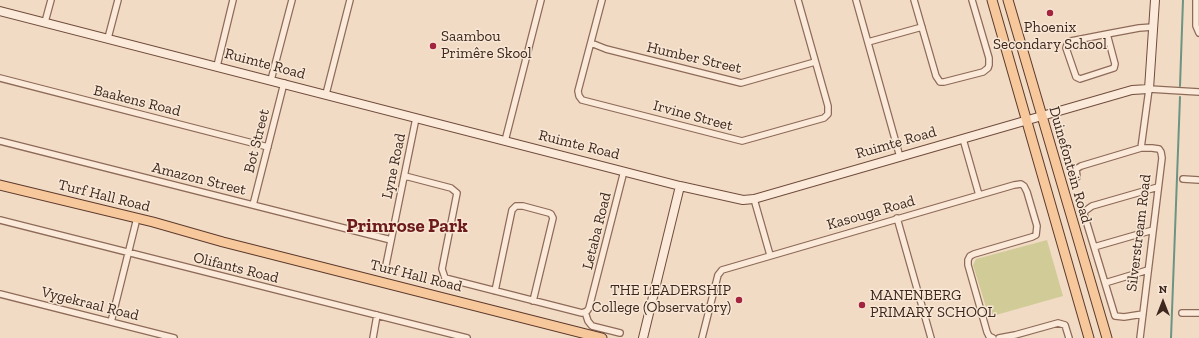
<!DOCTYPE html>
<meta charset="utf-8">
<style>
body{margin:0}
#map{position:relative;width:1199px;height:338px;overflow:hidden;background:#f2dbc5;font-family:"Zilla Slab",serif}
canvas{display:block}
.north{position:absolute;left:1143px;top:282px;width:40px;height:40px;-webkit-text-stroke:3px #f8e7d5;paint-order:stroke;rotate:0deg;font-size:11px;font-weight:700;line-height:16px;text-align:center;color:#3d271e}
.north::after{content:'';display:block;margin:auto;width:14px;height:18px;background:#3d271e;clip-path:polygon(50% 0,100% 100%,50% 72%,0 100%)}
</style>
<div id="map">
<canvas width="1199" height="338"></canvas>
<div class="north">N</div>
</div>
<script>
const g = document.querySelector('canvas').getContext('2d');
g.lineJoin = 'round';
function paint(path, color) { g.fillStyle = color; g.fill(path, 'evenodd'); }
const poly = rows => new Path2D(rows.map(r => 'M' + r).join(''));
function trace(path, color, width, dash) { g.strokeStyle = color; g.lineWidth = width; g.lineCap = dash ? 'butt' : 'round'; g.setLineDash(dash || []); g.stroke(path); }
function write(font, color, halo, rows, align = 'center') {
  g.font = font + ' "Zilla Slab",serif'; g.lineWidth = 3; g.setLineDash([]); g.textBaseline = 'middle'; g.strokeStyle = halo; g.fillStyle = color; for (const [text, x, y, turn = 0] of rows) {
    g.save(); g.translate(x, y); g.rotate((+turn || 0) * Math.PI / 180); g.textAlign = isNaN(turn) ? turn : align; if (halo) g.strokeText(text, 0, 0); g.fillText(text, 0, 0); g.restore();
  }
}
paint(poly([
 [1047,240,1063,296,989,317,973,265,976,259]
]), '#d1cc97');
trace(poly([
 [1180,86,1183,0],
 [1171,338,1180,97]
]), '#6c9482', 2);
const street = poly([
 [602,0,578,91,579,96,582,100,742,141,824,118,828,114,828,106,798,0],
 [856,0,900,157],
 [914,0,936,76,940,82,944,82,983,72,988,68,989,65,989,58,972,0],
 [1196,0,1196,26,1199,33],
 [45,22,51,0],
 [1107,34,1115,64,1114,68,1080,79,1076,77,1066,48,1067,45,1069,42,1071,41,1107,34,1139,28,1153,27],
 [108,38,118,0],
 [868,42,922,27],
 [591,43,606,49,741,83,815,62],
 [217,66,233,0],
 [0,78,268,147],
 [271,80,292,0],
 [326,94,350,0],
 [963,139,979,195],
 [0,141,391,240],
 [505,141,541,0],
 [1141,148,1149,89,1199,92],
 [405,176,451,188,457,193,442,269,445,278,582,313,587,311,589,308,624,171],
 [1077,177,1076,169,1081,166,1141,148,1152,148,1159,149,1161,152,1162,158,1140,338],
 [1183,179,1199,180],
 [754,199,770,255],
 [253,205,284,83],
 [897,218,931,338],
 [0,220,467,338],
 [1094,247,1153,230],
 [386,265,416,118],
 [1105,283,1148,270],
 [495,291,512,210,516,206,523,206,549,213,551,214,553,218,533,301],
 [0,294,174,338],
 [585,312,588,321,592,326,620,333],
 [1182,313,1199,313],
 [1143,314,1124,317,1115,316,1084,214,1085,211,1092,206,1158,187],
 [111,322,137,218],
 [373,338,377,315],
 [702,338,718,275,722,270,1014,185,1021,184,1024,186,1027,192,1037,226,1036,235,1032,237,974,254,970,256,968,260,968,265,987,332,989,336,993,338],
 [999,338,1015,335,1058,323,1065,325,1069,338]
]);
const secondary = poly([
 [0,11,680,186,743,200,754,199,1132,90,1149,89,1155,0],
 [643,338,680,186]
]);
const primary = poly([
 [992,0,1089,338],
 [1008,0,1107,338],
 [0,185,153,222,223,242,602,338]
]);
trace(street, '#8e6b59', 8);
trace(secondary, '#704c3c', 10);
trace(primary, '#5c3a2d', 11);
trace(street, '#fbead9', 5.5);
trace(secondary, '#fbead9', 8);
trace(primary, '#f7c89b', 9);
for (const [x, y, r, color] of [
 [1050,13,4,"#a2243e"],
 [433,46,4,"#a2243e"],
 [739,300,4,"#a2243e"],
 [862,305,4,"#a2243e"]
]) { const dot = new Path2D(); dot.arc(x, y, r, 0, 2 * Math.PI); g.fillStyle = color; g.fill(dot); trace(dot, '#f8e7d5', 1.5); }
write('15px', '#3d271e', '#f8e7d5', [
 ["Phoenix",1050,28,"center"],
 ["Secondary School",1050,45,"center"],
 ["Saambou",441,37],
 ["Primêre Skool",441,54],
 ["THE LEADERSHIP",731,291,"right"],
 ["College (Observatory)",731,308,"right"],
 ["MANENBERG",870,296],
 ["PRIMARY SCHOOL",870,313]
], 'left');
write('15px', '#3d271e', '#f8e7d5', [
 ["Humber Street",694,58,13],
 ["Ruimte Road",265,64,15],
 ["Baakens Road",137,101,14],
 ["Irvine Street",693,116,15],
 ["Bot Street",257,141,-76],
 ["Ruimte Road",896,143,-16],
 ["Ruimte Road",579,145,14],
 ["Duinefontein Road",1070,165,74],
 ["Lyne Road",394,166,-78],
 ["Amazon Street",199,179,14],
 ["Turf Hall Road",104,196,14],
 ["Kasouga Road",871,213,-16],
 ["Letaba Road",597,231,-76],
 ["Silverstream Road",1139,233,-83],
 ["Olifants Road",236,268,14],
 ["Turf Hall Road",416,276,14],
 ["Vygekraal Road",90,304,14]
]);
write('bold 19px', '#6d1b1a', '#f8e7d5', [
 ["Primrose Park",407,227]
]);
</script>
